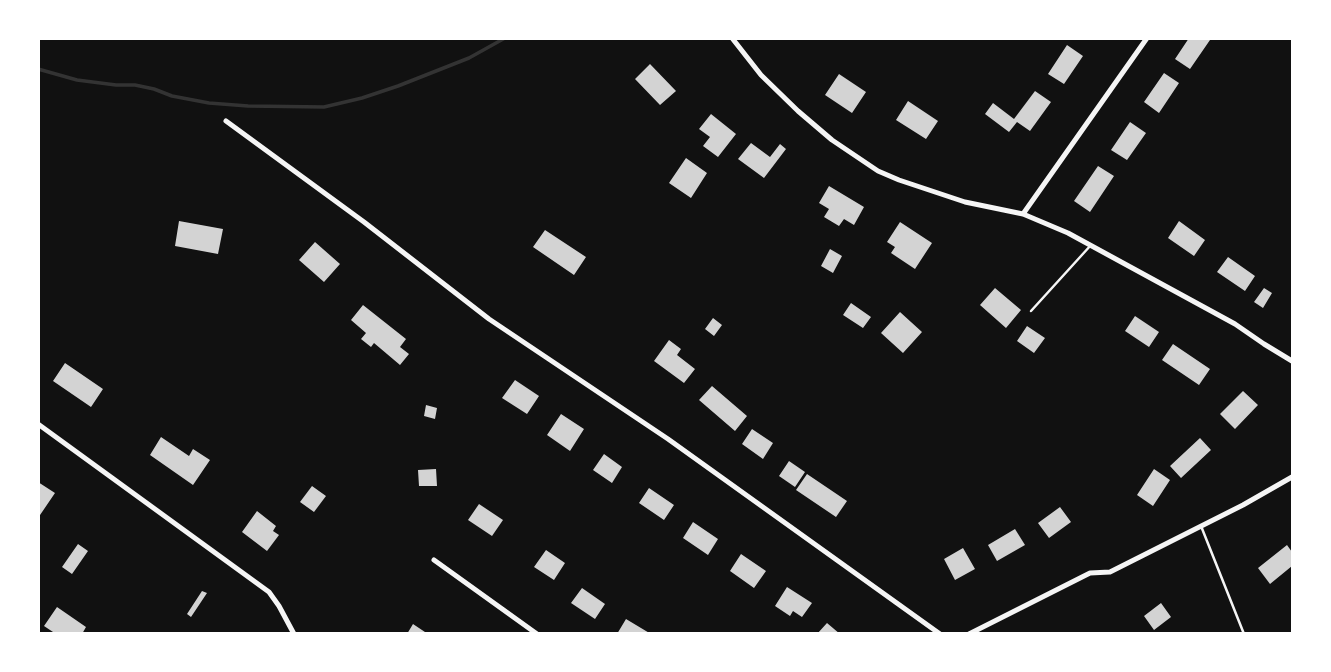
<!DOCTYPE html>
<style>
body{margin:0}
#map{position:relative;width:1331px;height:672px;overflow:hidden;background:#111;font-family:"IBM Plex Sans",sans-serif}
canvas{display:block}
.frame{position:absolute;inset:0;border:40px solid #fff;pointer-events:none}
</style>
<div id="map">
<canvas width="1331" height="672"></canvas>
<div class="frame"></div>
</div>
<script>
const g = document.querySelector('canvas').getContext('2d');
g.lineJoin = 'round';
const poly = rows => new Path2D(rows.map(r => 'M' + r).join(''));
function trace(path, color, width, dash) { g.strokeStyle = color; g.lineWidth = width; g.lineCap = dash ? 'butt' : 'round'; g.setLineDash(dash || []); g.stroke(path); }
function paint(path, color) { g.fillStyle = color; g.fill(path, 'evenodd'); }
trace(poly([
 [38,69,77,80,116,85,135,85,154,89,172,96,209,103,248,106,324,107,362,98,398,86,469,58,505,38]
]), '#333', 3.5);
paint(poly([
 [1189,38,1207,38,1210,40,1190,69,1175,59],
 [1067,45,1083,56,1064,84,1048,74],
 [650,64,676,91,660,105,635,79],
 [1164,73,1179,83,1159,113,1144,102],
 [839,74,866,92,852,113,825,95],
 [1035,91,1051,102,1030,131,1017,122,1009,132,985,114,993,103,1014,119],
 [908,101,938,121,926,139,896,120],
 [711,114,736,134,718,157,703,146,710,137,699,129],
 [1130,122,1146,133,1127,160,1111,150],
 [751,143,770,157,780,144,786,149,764,178,738,159],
 [686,158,707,173,691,198,669,183],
 [1098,166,1114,176,1090,212,1074,201],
 [829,186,864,207,854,225,844,219,839,226,824,217,829,209,819,203],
 [179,221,223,229,218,254,175,246],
 [1179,221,1205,240,1194,256,1168,238],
 [900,222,932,243,915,269,891,253,895,247,887,242],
 [545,230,586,257,574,275,533,247],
 [315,242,340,264,324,282,299,260],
 [830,249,842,256,833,273,821,266],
 [1228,257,1255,276,1245,291,1217,272],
 [995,288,1021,310,1006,328,980,305],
 [1264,288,1272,293,1263,308,1254,302],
 [851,303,871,317,863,328,843,315],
 [363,305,406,339,400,347,409,354,400,365,374,343,371,347,361,339,366,333,351,320],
 [900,312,922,332,903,353,881,333],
 [1135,316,1159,332,1149,347,1125,331],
 [713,318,722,325,714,336,705,329],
 [1027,326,1045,338,1034,353,1017,341],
 [669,340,681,349,677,355,695,369,684,383,654,361],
 [1173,344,1210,369,1199,385,1162,360],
 [65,363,103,389,91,407,53,381],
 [515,380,539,396,527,414,502,398],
 [712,386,747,416,735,431,699,400],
 [1243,391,1258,405,1235,429,1220,414],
 [426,405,437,408,435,419,424,416],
 [561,414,584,429,570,451,547,435],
 [752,429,773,443,763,459,742,444],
 [161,437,189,456,193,449,210,460,193,485,150,455],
 [1200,438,1211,450,1181,478,1170,466],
 [604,454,622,467,612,483,593,470],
 [789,461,805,472,795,487,779,476],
 [436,469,437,486,419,486,418,470],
 [1154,469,1170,480,1153,506,1137,495],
 [807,474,847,501,836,517,796,490],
 [38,482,55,493,38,518],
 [312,486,326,496,314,512,300,502],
 [649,488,674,505,664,520,639,503],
 [479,504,503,520,492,536,468,520],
 [1060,507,1071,522,1049,538,1038,523],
 [257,511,276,526,273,531,279,535,267,551,242,532],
 [693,522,718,539,708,555,683,538],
 [1015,529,1025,545,997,561,988,545],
 [78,544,88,551,72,574,62,567],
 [1287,545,1292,552,1292,566,1270,584,1258,568],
 [963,548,975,569,955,580,944,559],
 [546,550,565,563,554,580,534,567],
 [741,554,766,571,754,588,730,571],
 [787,587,812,603,802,617,793,611,790,616,775,606],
 [582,588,605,604,595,619,571,603],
 [202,591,207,593,191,617,187,614],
 [1161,603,1171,617,1154,630,1144,616],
 [57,607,86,627,82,634,56,634,44,626],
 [626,619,651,634,617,634],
 [827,623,840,634,817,634],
 [413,624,428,634,407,634]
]), '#d3d3d3');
trace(poly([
 [1031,311,1091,245],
 [1201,526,1244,634]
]), '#f5f5f5', 2.5);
trace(poly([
 [732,38,761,75,798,111,832,140,878,171,899,180,965,202,1023,214,1068,233,1235,324,1264,344,1292,361],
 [226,121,364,222,489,319,668,439,940,634],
 [1023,214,1147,38],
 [38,424,269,592,279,606,294,634],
 [434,560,537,634],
 [969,634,1090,573,1110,572,1243,505,1292,477]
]), '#f5f5f5', 5);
</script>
